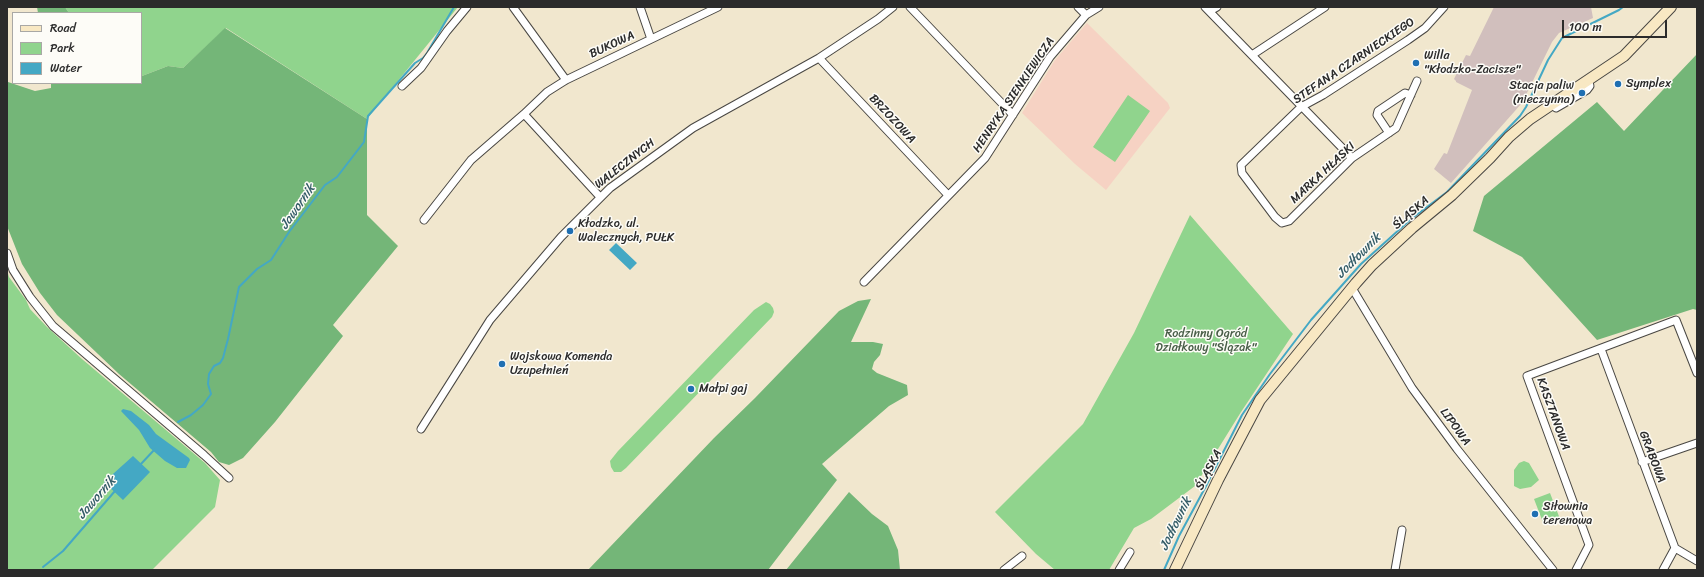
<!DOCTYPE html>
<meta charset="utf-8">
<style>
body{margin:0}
#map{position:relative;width:1704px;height:577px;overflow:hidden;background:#f1e7ce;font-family:Sriracha,sans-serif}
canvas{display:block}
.frame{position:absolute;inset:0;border:8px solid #2b2b2b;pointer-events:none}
.legend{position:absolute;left:12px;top:12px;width:130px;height:72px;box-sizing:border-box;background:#fdfcf7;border:1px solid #a9a8a5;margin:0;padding:5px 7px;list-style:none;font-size:12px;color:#2b2b2b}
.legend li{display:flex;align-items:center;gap:8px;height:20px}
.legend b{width:20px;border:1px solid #a9a8a5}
.scale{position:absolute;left:1562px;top:20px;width:105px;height:18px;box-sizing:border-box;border:2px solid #2b2b2b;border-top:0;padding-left:5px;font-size:12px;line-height:14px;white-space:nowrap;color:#2b2b2b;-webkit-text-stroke:3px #fdfcf7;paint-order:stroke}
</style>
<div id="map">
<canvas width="1704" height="577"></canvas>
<div class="frame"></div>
<ul class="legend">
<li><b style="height:5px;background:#f8e8c3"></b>Road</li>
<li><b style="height:11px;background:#90d48d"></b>Park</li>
<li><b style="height:11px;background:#44a8c4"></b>Water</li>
</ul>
<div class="scale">100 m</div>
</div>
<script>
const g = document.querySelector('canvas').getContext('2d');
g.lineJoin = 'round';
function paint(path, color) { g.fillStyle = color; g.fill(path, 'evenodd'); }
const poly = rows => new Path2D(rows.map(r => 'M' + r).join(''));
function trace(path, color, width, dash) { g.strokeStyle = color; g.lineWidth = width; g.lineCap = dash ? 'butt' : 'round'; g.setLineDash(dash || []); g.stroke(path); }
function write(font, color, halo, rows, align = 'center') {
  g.font = font + ' Sriracha,sans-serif'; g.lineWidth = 3; g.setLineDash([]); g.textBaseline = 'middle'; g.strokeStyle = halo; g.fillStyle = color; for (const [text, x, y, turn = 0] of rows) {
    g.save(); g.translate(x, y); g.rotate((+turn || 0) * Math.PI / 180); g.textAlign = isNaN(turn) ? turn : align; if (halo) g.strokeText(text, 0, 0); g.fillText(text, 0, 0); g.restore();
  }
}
paint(poly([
 [1087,23,1168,103,1170,108,1106,190,1075,164,1022,113,1055,60]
]), '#f6d2c3');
paint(poly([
 [1494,7,1591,7,1593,18,1559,33,1552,42,1522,103,1451,183,1434,169,1444,153,1447,154,1472,90,1456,82,1456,81,1454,79,1466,55,1470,56]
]), '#d1bfbd');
paint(poly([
 [65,7,458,7,367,119,226,28,183,68,168,66,142,76,141,13,69,13],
 [1128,95,1150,111,1115,162,1093,147],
 [1190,215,1293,334,1241,412,1195,486,1151,519,1134,528,1109,570,1055,570,1036,554,995,512,1083,424,1134,333],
 [7,270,9,277,26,300,30,309,47,327,82,359,205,463,220,480,215,507,152,570,7,570],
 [766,302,770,304,773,308,774,312,772,317,626,468,621,472,614,472,611,467,610,461,618,451,754,310],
 [1524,461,1529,463,1539,480,1531,487,1520,489,1514,486,1514,470,1519,463],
 [1550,493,1560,519,1544,525,1534,499]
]), '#90d48d');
paint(poly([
 [37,7,65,7,69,13,38,13],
 [225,28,367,119,367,215,398,246,333,325,343,336,275,422,243,458,229,465,219,462,211,452,119,374,57,315,40,293,22,264,7,226,7,85,8,82,35,91,51,88,51,83,141,83,141,74,142,76,168,66,183,68],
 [1697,54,1697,310,1693,309,1597,340,1522,257,1473,231,1484,196,1597,102,1624,131],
 [871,299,851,342,873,342,883,344,880,355,874,362,872,369,877,373,907,385,908,395,889,406,822,464,837,480,768,570,588,570,714,438,755,398,839,311,858,301],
 [849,492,872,514,888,526,898,550,900,570,786,570]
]), '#74b678');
paint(poly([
 [616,243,637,263,630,270,609,250],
 [123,409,131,411,149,425,156,434,189,458,190,460,186,468,177,468,165,461,150,448,139,430,121,411],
 [133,456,150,472,123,500,104,482]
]), '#44a8c4');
trace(poly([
 [178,422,191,415,203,405,211,394,208,384,209,374,214,366,220,363,223,358,228,339,239,287,257,269,271,260,289,232,325,185,337,177,364,142,368,116,415,63,423,58,427,53,454,7],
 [140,465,155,449],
 [43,567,63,551,115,491],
 [1164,570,1179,536,1206,486,1242,415,1270,374,1311,320,1361,264,1411,219,1447,192,1520,116,1526,107,1548,60,1562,38,1619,10,1623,7]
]), '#44a8c4', 2);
const street = poly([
 [513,7,566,80],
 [640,7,651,39],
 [910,7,1013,115],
 [1078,7,1086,15],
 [1205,7,1352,158],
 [1210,11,1217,7],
 [1252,55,1325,7],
 [819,58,948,195],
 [1417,81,1396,128,1352,158,1289,221,1282,223,1275,217,1242,173,1241,165,1301,107,1323,95,1408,40,1425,28,1444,7],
 [402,86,421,68,447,31,467,7],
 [1551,104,1556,108,1587,90,1590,86,1588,79],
 [524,114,547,92,566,80,718,7],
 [1389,133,1377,115,1378,111,1405,93,1411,95],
 [424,220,471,160,524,114,600,197],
 [7,253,13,270,30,297,53,326,204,455,229,478],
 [864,282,985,158,1050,57,1086,15,1099,7],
 [1352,288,1412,388,1457,449,1553,570],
 [1601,349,1675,548],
 [421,429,490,320,561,237,610,188,693,128,819,58,878,19,893,7],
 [1642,462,1697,443],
 [1675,548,1697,561],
 [1004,570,1022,556],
 [1119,570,1130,552],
 [1395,570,1402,530],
 [1576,570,1589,545,1527,376,1676,320,1697,373],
 [1663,570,1675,548]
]);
const secondary = poly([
 [1175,570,1218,480,1260,400,1356,283,1372,265,1412,228,1452,195,1490,158,1509,137,1530,119,1624,56,1671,7]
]);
trace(street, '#494743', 9);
trace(secondary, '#494743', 12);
trace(street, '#fff', 7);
trace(secondary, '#f8e8c3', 10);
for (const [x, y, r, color] of [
 [1416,63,4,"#1f6fb2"],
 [1618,84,4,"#1f6fb2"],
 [1582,93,4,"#1f6fb2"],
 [570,231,4,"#1f6fb2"],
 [502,364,4,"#1f6fb2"],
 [691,389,4,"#1f6fb2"],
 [1535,514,4,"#1f6fb2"]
]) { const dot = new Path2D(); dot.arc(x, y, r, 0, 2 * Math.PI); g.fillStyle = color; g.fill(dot); trace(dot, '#fdfcf7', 1.5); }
write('12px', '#2b2b2b', '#fdfcf7', [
 ["BUKOWA",612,45,-25],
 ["STEFANA CZARNIECKIEGO",1354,61,-34],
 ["HENRYKA SIENKIEWICZA",1014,95,-56],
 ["BRZOZOWA",892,119,47],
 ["WALECZNYCH",625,164,-38],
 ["MARKA HŁASKI",1323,173,-43],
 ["ŚLĄSKA",1411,213,-41],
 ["KASZTANOWA",1553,414,70],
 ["LIPOWA",1455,427,54],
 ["GRABOWA",1652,457,69],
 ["ŚLĄSKA",1209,470,-63]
]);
write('12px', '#2b2b2b', '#fdfcf7', [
 ["Willa",1424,56],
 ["\"Kłodzko-Zacisze\"",1424,70],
 ["Symplex",1626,84],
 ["Stacja paliw",1574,86,"right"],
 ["(nieczynna)",1574,100,"right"],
 ["Kłodzko, ul.",578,224],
 ["Walecznych, PUŁK",578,238],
 ["Wojskowa Komenda",510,357],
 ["Uzupełnień",510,371],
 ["Małpi gaj",699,389],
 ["Siłownia",1543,507],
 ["terenowa",1543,521]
], 'left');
write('12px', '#495e48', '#fdfcf7', [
 ["Rodzinny Ogród",1206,334],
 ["Działkowy \"Ślązak\"",1206,348]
]);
write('italic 13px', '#355d68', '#fdfcf7', [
 ["Jawornik",298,207,-55],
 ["Jodłownik",1359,256,-45],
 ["Jawornik",97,498,-49],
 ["Jodłownik",1176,524,-64]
]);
</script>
